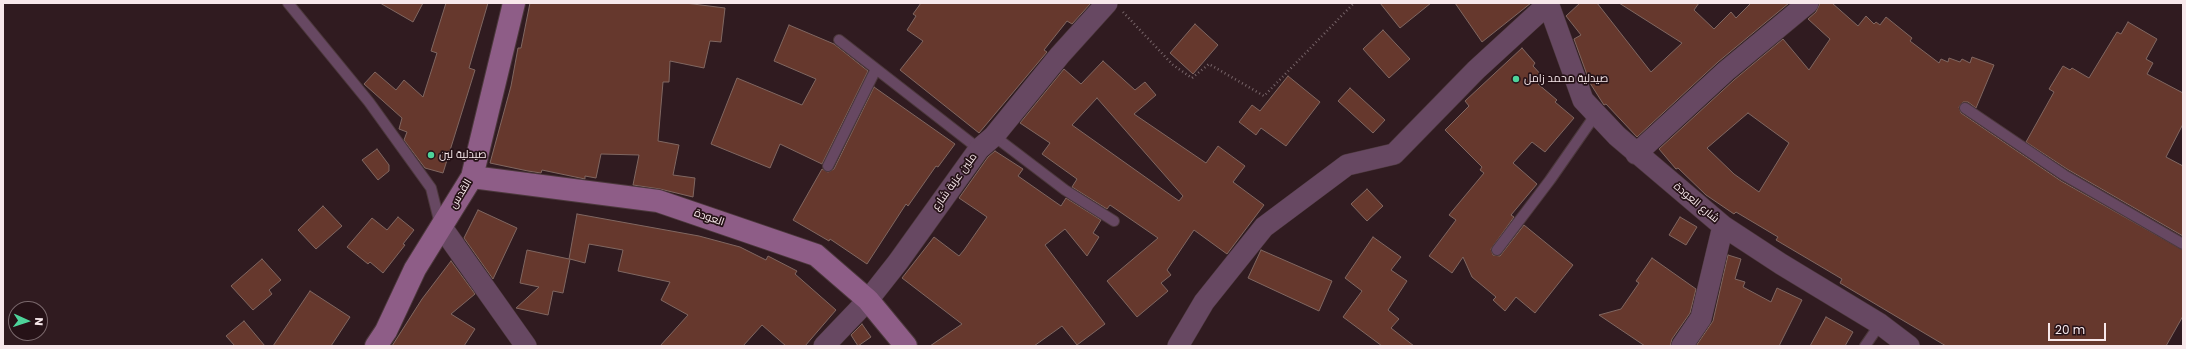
<!DOCTYPE html>
<meta charset="utf-8">
<style>
body{margin:0}
#map{position:relative;width:2186px;height:349px;overflow:hidden;background:#301b20;font-family:Poppins,sans-serif}
canvas{display:block}
.frame{position:absolute;inset:0;border:4px solid #f7e8eb;pointer-events:none}
.north{position:absolute;left:8px;top:301px;width:40px;height:40px;box-sizing:border-box;background:#261217;border:1px solid #7a686c;border-radius:50%;rotate:93deg;font-size:11px;font-weight:700;line-height:16px;text-align:center;color:#f7e8eb}
.north::after{content:'';display:block;margin:auto;width:14px;height:18px;background:#4ed39a;clip-path:polygon(50% 0,100% 100%,50% 72%,0 100%)}
.scale{position:absolute;left:2048px;top:323px;width:58px;height:18px;box-sizing:border-box;border:2px solid #f7e8eb;border-top:0;padding-left:5px;font-size:12px;line-height:14px;white-space:nowrap;color:#f7e8eb;-webkit-text-stroke:3px #261217;paint-order:stroke}
</style>
<div id="map">
<canvas width="2186" height="349"></canvas>
<div class="frame"></div>
<div class="north">N</div>
<div class="scale">20 m</div>
</div>
<script>
const g = document.querySelector('canvas').getContext('2d');
g.lineJoin = 'round';
function paint(path, color) { g.fillStyle = color; g.fill(path, 'evenodd'); }
const poly = rows => new Path2D(rows.map(r => 'M' + r).join(''));
function trace(path, color, width, dash) { g.strokeStyle = color; g.lineWidth = width; g.lineCap = dash ? 'butt' : 'round'; g.setLineDash(dash || []); g.stroke(path); }
function write(font, color, halo, rows, align = 'center') {
  g.font = font + ' Poppins,Cairo,sans-serif'; g.lineWidth = 3.5; g.setLineDash([]); g.textBaseline = 'middle'; g.strokeStyle = halo; g.fillStyle = color; for (const [text, x, y, turn = 0] of rows) {
    g.save(); g.translate(x, y); g.rotate((+turn || 0) * Math.PI / 180); g.textAlign = isNaN(turn) ? turn : align; if (halo) g.strokeText(text, 0, 0); g.fillText(text, 0, 0); g.restore();
  }
}
const building = poly([
 [380,3,423,3,413,22,380,3],
 [446,3,488,3,469,68,475,70,443,173,425,168,404,140,407,132,399,129,402,118,364,84,375,72,396,90,404,80,423,97,437,53,431,51,446,3],
 [530,3,685,3,725,8,721,42,710,41,704,68,670,61,669,82,663,82,658,141,679,145,673,175,695,178,693,197,660,189,633,185,639,155,601,154,596,178,585,176,585,179,542,170,541,173,528,171,490,163,511,86,518,48,521,48,530,3],
 [921,3,1091,3,1072,24,1067,21,1044,50,1047,52,979,133,900,70,923,41,907,30,916,16,913,14,921,3],
 [1380,3,1431,3,1400,28,1380,3],
 [1455,3,1531,3,1482,42,1455,3],
 [1580,3,1597,3,1651,72,1682,43,1619,3,1699,3,1694,10,1714,29,1731,12,1736,18,1751,3,1789,3,1718,62,1637,137,1606,104,1604,105,1602,102,1590,83,1574,39,1581,35,1566,16,1580,3],
 [1820,3,1832,3,1858,26,1866,16,1874,24,1876,22,1880,25,1886,17,1912,38,1910,41,1939,63,1941,59,1948,62,1949,58,1960,62,1962,59,1970,63,1972,57,1994,65,1976,108,1968,102,1963,102,1959,107,1961,113,2061,181,2183,250,2183,316,2166,346,1946,346,1840,283,1842,279,1776,240,1778,237,1736,212,1734,214,1706,195,1678,168,1676,169,1659,149,1734,80,1783,39,1809,70,1830,39,1808,19,1816,12,1820,3],
 [1748,113,1789,143,1759,192,1734,174,1707,148,1748,113],
 [2128,22,2157,39,2146,59,2153,63,2147,74,2183,93,2183,124,2166,157,2183,166,2183,236,2067,169,2026,142,2054,92,2049,89,2063,66,2070,70,2072,68,2089,78,2117,32,2121,34,2128,22],
 [1195,24,1218,45,1193,74,1170,53,1195,24],
 [789,25,834,44,868,71,822,164,780,144,770,168,711,144,737,78,802,105,816,79,774,61,789,25],
 [1383,30,1410,59,1389,78,1363,49,1383,30],
 [1522,48,1535,63,1533,66,1544,78,1538,84,1557,100,1555,102,1574,118,1545,152,1532,142,1513,163,1537,184,1511,215,1514,217,1491,249,1493,255,1500,256,1524,225,1573,265,1535,313,1516,297,1505,311,1493,300,1496,297,1472,277,1463,257,1452,273,1429,256,1456,220,1449,215,1484,173,1480,170,1482,167,1445,130,1469,106,1465,101,1522,48],
 [1103,61,1135,90,1145,82,1156,95,1134,114,1206,163,1218,146,1245,166,1233,182,1264,205,1227,254,1194,230,1167,270,1171,275,1161,283,1168,291,1137,317,1107,281,1158,238,1110,205,1107,209,1072,187,1077,179,1042,154,1050,143,1020,123,1064,69,1081,84,1103,61],
 [1097,98,1183,196,1179,201,1072,125,1097,98],
 [1288,76,1320,102,1286,146,1261,128,1256,135,1239,122,1252,105,1260,111,1288,76],
 [874,87,955,144,938,167,936,166,908,206,906,204,867,264,830,239,829,241,793,220,822,169,828,172,834,169,874,87],
 [1350,88,1385,120,1373,133,1338,101,1350,88],
 [377,149,389,165,389,171,378,180,362,160,377,149],
 [995,151,1023,169,1018,176,1061,206,1066,198,1101,220,1093,233,1099,237,1087,256,1065,229,1045,245,1105,324,1077,345,1062,326,1034,346,930,346,962,324,902,278,934,237,959,256,964,250,987,217,959,198,988,157,995,151],
 [1367,189,1383,206,1367,221,1351,204,1367,189],
 [323,206,342,226,316,249,298,230,323,206],
 [478,210,517,228,493,279,464,238,478,210],
 [577,214,699,236,740,247,766,260,768,256,797,271,795,274,836,310,805,346,786,346,762,325,743,346,660,346,688,315,661,300,670,282,618,271,623,250,589,244,585,263,570,259,563,293,553,291,548,315,516,308,539,287,520,283,527,250,569,259,577,214],
 [398,217,414,230,403,244,405,245,383,273,370,262,368,264,347,247,372,218,387,230,398,217],
 [1680,217,1697,227,1686,245,1669,235,1680,217],
 [1373,237,1401,257,1391,270,1407,281,1388,310,1399,319,1391,328,1414,346,1382,346,1343,317,1362,291,1345,278,1373,237],
 [1261,250,1332,281,1319,311,1248,278,1261,250],
 [1728,255,1741,259,1735,279,1745,282,1743,287,1771,302,1777,288,1802,300,1779,346,1696,346,1713,321,1728,255],
 [1652,258,1696,289,1690,313,1672,339,1670,346,1645,346,1599,315,1621,309,1639,283,1636,281,1652,258],
 [262,259,281,280,269,290,272,294,253,310,231,286,262,259],
 [451,261,475,294,451,314,475,329,464,346,392,346,422,299,451,261],
 [310,291,350,317,331,346,273,346,310,291],
 [1826,317,1853,332,1845,346,1810,346,1826,317],
 [244,321,265,346,235,346,226,336,244,321],
 [862,324,871,337,858,346,851,335,862,324]
]);
paint(building, '#66382d');
trace(building, '#806761', 1);
const service = poly([
 [288,3,369,102,431,188,440,224],
 [839,40,979,149],
 [1965,108,2064,175,2183,244],
 [994,136,1065,190,1114,221],
 [828,166,876,69],
 [1497,250,1550,180,1596,114],
 [1865,346,1880,324]
]);
const minor = poly([
 [1548,3,1583,100,1617,136,1723,226,1781,264,1880,324,1909,346],
 [1636,154,1726,71,1808,3],
 [441,226,526,346],
 [824,346,868,300,898,262,979,149,994,136,1060,55,1107,3],
 [1178,346,1204,302,1264,227,1347,165,1394,154,1476,70,1549,3],
 [1682,346,1701,318,1723,226]
]);
const secondary = poly([
 [472,177,658,201,816,255,868,300,906,346],
 [376,346,386,331,415,269,472,177,514,3]
]);
trace(service, '#4c383c', 12);
trace(minor, '#4c383c', 22);
trace(secondary, '#4c383c', 24);
trace(poly([
 [1123,12,1173,65,1192,78,1209,64,1264,96,1354,3]
]), '#79676b', 2.5, [1, 3]);
trace(service, '#674862', 10);
trace(minor, '#674862', 21);
trace(secondary, '#8e5d87', 22);
for (const [x, y, r, color] of [
 [1516,79,4,"#4ed39a"],
 [431,155,4,"#4ed39a"]
]) { const dot = new Path2D(); dot.arc(x, y, r, 0, 2 * Math.PI); g.fillStyle = color; g.fill(dot); trace(dot, '#261217', 1.5); }
write('11px', '#f7e8eb', '#261217', [
 ["صيدلية محمد زامل",1524,79],
 ["صيدلية لين",439,155]
], 'left');
write('11px', '#f7e8eb', '#261217', [
 ["ملين عزبة شارع",955,182,-54],
 ["القدس",461,194,-59],
 ["شارع العودة",1696,203,40],
 ["العودة",709,218,19]
]);
</script>
